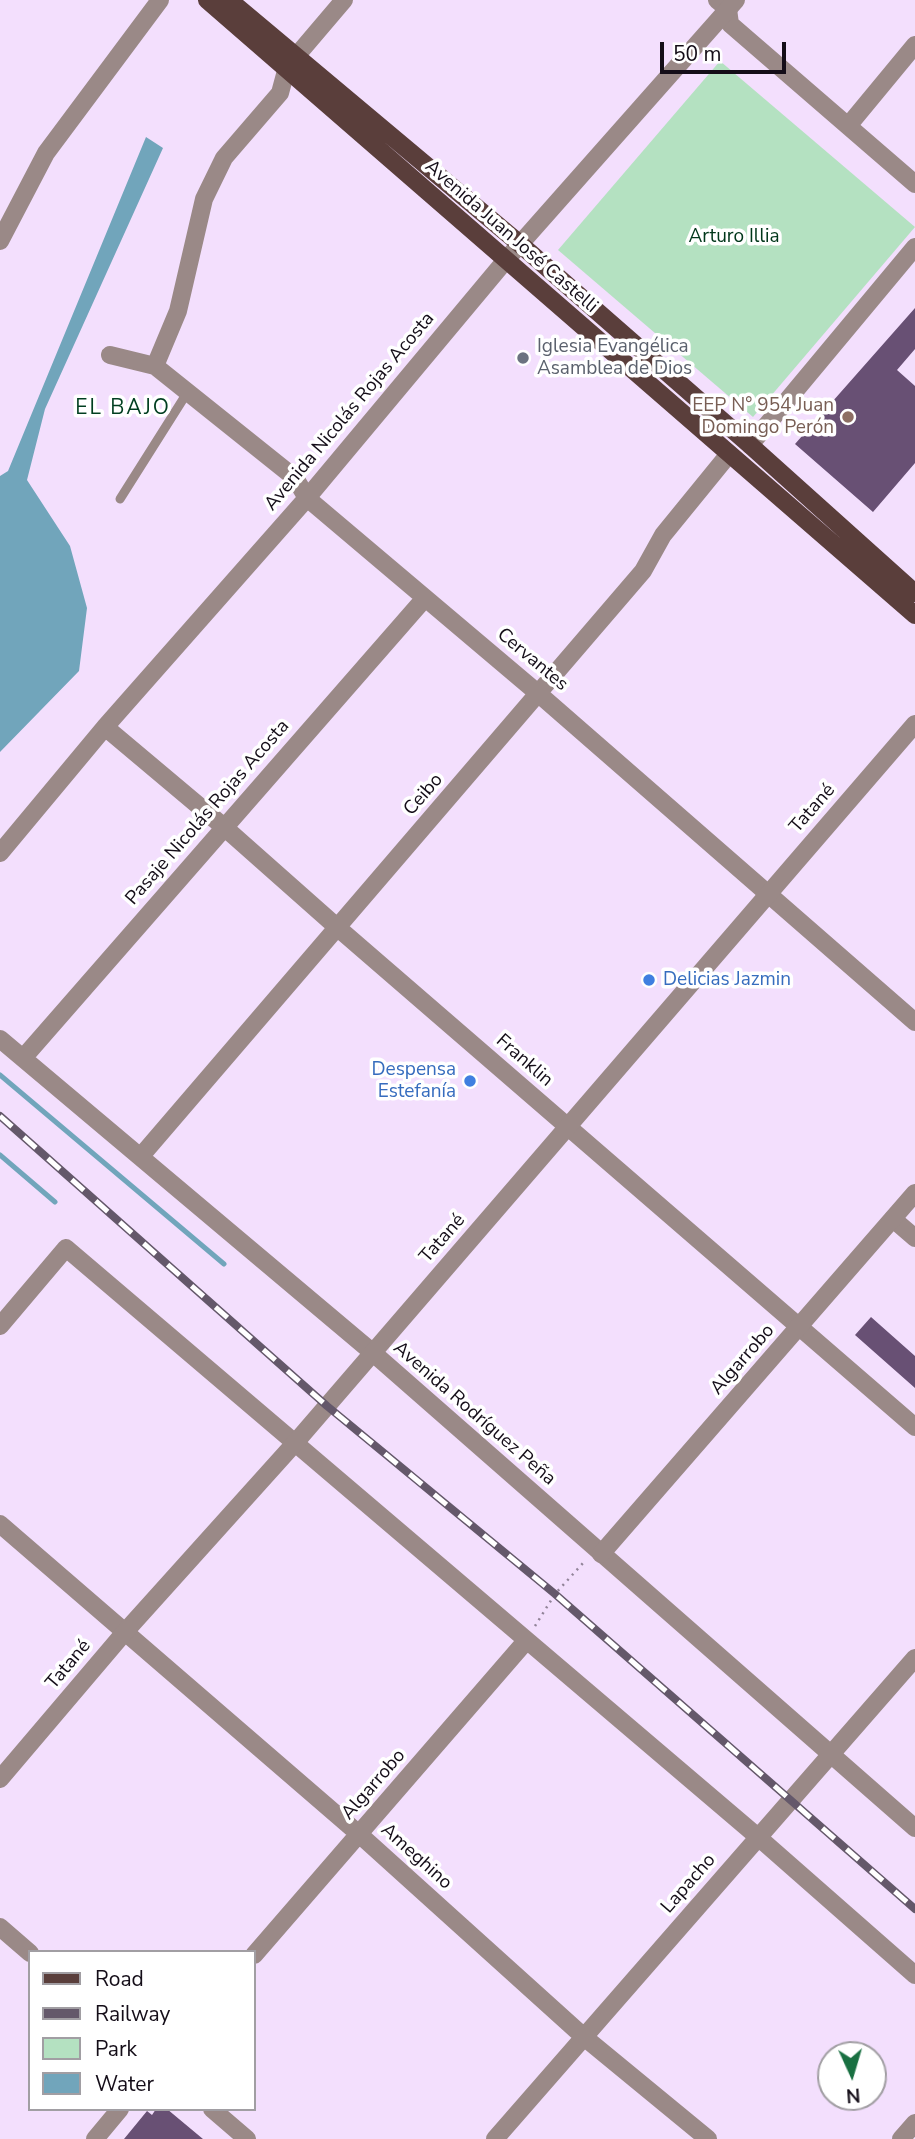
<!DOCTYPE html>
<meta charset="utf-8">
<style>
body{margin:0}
#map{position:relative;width:915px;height:2139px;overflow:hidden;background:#f3dffd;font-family:"Nunito Sans",sans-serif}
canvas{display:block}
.legend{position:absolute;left:28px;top:1950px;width:228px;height:161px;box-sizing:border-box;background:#fff;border:2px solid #a19ea3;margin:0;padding:9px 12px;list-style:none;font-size:21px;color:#140d18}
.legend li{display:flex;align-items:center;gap:14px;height:35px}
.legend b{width:35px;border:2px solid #a19ea3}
.north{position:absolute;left:817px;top:2041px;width:70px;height:70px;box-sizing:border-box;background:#fff;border:2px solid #a19ea3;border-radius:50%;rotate:176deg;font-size:19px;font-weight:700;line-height:28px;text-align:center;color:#140d18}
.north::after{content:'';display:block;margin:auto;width:24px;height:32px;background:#197042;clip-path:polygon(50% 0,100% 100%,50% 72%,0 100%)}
.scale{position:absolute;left:660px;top:42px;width:126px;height:32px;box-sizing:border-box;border:4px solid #140d18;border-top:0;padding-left:9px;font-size:21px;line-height:24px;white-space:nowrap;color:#140d18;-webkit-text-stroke:5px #fff;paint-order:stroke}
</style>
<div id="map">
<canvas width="915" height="2139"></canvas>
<ul class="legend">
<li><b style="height:9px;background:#5a3e3b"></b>Road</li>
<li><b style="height:9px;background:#64586a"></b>Railway</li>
<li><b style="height:19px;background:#b4e1c1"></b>Park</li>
<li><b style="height:19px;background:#71a5bb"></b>Water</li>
</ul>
<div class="north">N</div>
<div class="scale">50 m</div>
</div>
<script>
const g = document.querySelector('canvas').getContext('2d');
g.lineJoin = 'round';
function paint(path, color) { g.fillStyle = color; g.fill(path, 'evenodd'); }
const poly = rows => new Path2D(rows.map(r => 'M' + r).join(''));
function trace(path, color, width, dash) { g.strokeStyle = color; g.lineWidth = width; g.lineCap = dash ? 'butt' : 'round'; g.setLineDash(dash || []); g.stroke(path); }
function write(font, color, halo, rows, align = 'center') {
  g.font = font + ' "Nunito Sans",sans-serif'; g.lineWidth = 7; g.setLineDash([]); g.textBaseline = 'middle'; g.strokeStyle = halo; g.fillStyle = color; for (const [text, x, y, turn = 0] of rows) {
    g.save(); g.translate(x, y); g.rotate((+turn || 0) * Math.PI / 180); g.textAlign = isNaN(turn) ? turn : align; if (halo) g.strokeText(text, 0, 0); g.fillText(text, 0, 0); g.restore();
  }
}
paint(poly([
 [720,61,915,227,753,417,558,250]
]), '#b4e1c1');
paint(poly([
 [146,137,163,148,45,409,27,480,70,546,87,608,79,671,0,752,0,476,8,471]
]), '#71a5bb');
trace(poly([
 [0,1075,224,1264],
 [0,1155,55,1202]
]), '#71a5bb', 5);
paint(poly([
 [915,308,915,349,897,370,915,386,915,463,873,512,795,444],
 [871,1317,915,1356,915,1388,855,1335],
 [156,2109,167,2109,203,2139,124,2139,147,2111,152,2115]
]), '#685074');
trace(poly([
 [535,1626,555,1594,584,1562]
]), '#918398', 2.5, [2, 5]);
trace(poly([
 [120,499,187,393]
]), '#9a8987', 9);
trace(poly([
 [717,0,728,9,730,24,915,184],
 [848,126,915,45],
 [0,241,46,153,160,0],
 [110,355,155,366,295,478,307,498,539,694,915,1022],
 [155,366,178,311,204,199,224,158,280,93,287,67,344,0],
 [750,445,915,247],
 [105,727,224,827,338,928,915,1427],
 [0,853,105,727,307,498,505,261],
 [0,1039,372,1352,915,1828],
 [24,1057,425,598],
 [141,1156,643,571,663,535,729,454],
 [893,1219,915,1238],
 [0,1326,66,1248,758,1837,915,1975],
 [0,1524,359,1834,584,2037,708,2139],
 [0,1927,30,1953],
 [254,1955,526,1641],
 [212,2109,247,2139],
 [95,2139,120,2109],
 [495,2139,915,1658],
 [901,2139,915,2123]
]), '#9a8987', 18);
trace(poly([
 [505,261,736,0],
 [601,1554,915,1193],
 [0,1779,124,1633,295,1443,915,724]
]), '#9a8987', 18);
trace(poly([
 [207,0,915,615],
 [229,0,520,244,750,445,915,593]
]), '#5a3e3b', 18);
const rail = poly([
 [0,1116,327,1406,555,1594,915,1909]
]);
trace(rail, '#64586a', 8);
trace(rail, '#fff', 5, [16]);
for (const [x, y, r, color] of [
 [523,358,7,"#6b7280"],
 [848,417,7,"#8d6e63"],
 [649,980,7,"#3f7fe0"],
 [470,1081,7,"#3f7fe0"]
]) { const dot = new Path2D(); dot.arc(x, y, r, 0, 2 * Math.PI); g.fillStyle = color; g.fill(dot); trace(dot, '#fff', 2.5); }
write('19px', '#140d18', '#fff', [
 ["Avenida Juan José Castelli",511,237,41],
 ["Avenida Nicolás Rojas Acosta",350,412,-50],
 ["Cervantes",532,660,40],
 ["Ceibo",424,795,-49],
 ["Tatané",813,809,-49],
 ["Pasaje Nicolás Rojas Acosta",208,813,-49],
 ["Franklin",524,1061,41],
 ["Tatané",443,1239,-49],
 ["Algarrobo",743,1360,-49],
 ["Avenida Rodríguez Peña",474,1414,41],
 ["Tatané",69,1665,-50],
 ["Algarrobo",374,1785,-49],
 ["Ameghino",416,1857,42],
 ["Lapacho",689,1884,-49]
]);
write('19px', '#00371a', '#fff', [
 ["Arturo Illia",734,237]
]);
write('19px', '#5b616d', '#fff', [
 ["Iglesia Evangélica",537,347],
 ["Asamblea de Dios",537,369]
], 'left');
write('19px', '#785e54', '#fff', [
 ["EEP N° 954 Juan",834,406],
 ["Domingo Perón",834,428]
], 'right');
write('19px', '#366cbe', '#fff', [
 ["Delicias Jazmin",663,980],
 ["Despensa",456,1070,"right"],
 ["Estefanía",456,1092,"right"]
], 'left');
g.letterSpacing = '2px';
write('21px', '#003e20', '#fff', [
 ["EL BAJO",123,409]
]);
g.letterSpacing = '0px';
</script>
